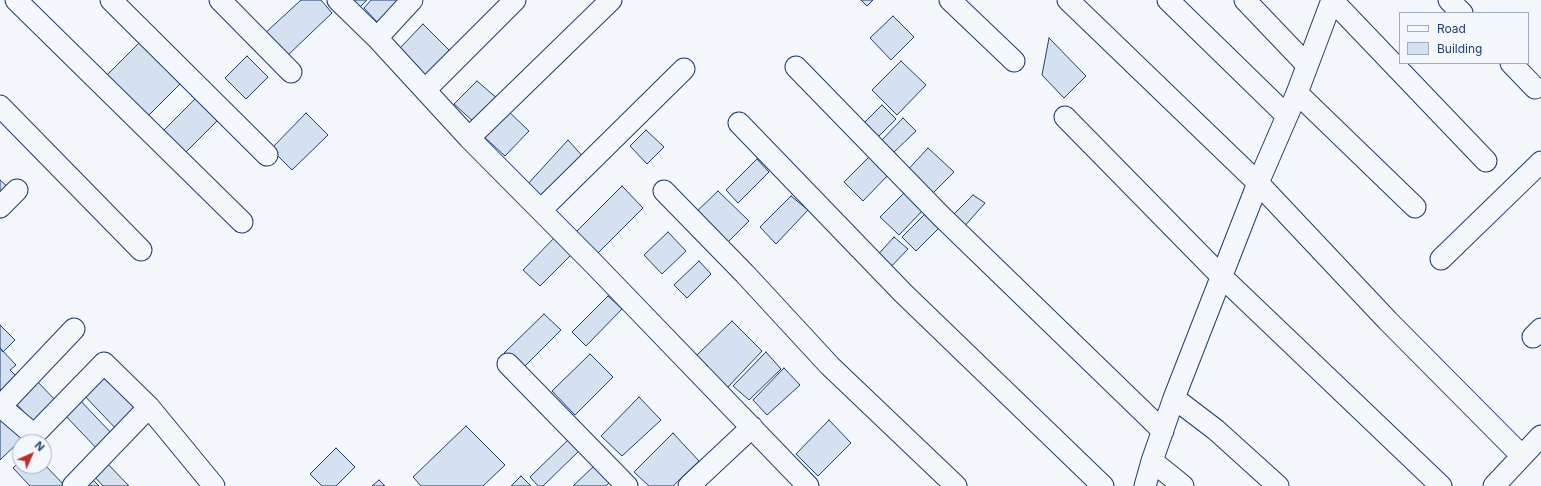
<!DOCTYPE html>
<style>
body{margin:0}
#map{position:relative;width:1541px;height:486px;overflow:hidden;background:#f4f7fb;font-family:Inter,sans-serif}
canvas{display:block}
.legend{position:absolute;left:1399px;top:12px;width:130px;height:52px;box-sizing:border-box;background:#f4f7fb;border:1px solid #9eadc5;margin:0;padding:5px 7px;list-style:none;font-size:12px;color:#1d3f73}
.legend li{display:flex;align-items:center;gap:8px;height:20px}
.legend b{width:20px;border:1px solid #9eadc5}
.north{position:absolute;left:12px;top:434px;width:40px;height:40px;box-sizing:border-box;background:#f4f7fb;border:1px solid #9eadc5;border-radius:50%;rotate:45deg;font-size:11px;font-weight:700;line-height:16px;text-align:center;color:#1d3f73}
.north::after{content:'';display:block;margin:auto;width:14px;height:18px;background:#c62828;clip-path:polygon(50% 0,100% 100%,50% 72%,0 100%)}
</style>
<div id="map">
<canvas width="1541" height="486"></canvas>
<ul class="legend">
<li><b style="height:5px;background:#f4f7fb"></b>Road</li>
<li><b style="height:11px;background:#d5e0f0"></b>Building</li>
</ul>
<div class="north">N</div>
</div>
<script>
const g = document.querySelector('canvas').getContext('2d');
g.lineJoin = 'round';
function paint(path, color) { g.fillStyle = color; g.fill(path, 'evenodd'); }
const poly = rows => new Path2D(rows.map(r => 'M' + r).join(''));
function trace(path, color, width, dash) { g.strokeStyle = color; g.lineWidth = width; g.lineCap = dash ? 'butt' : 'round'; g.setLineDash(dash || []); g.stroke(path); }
const building = poly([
 [301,0,321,0,332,13,287,56,263,35,301,0],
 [351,0,367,0,359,8,351,0],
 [371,0,398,0,378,23,364,8,371,0],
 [861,0,873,0,867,6,861,0],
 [893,16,914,37,891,60,870,38,893,16],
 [423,24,452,53,427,77,400,48,423,24],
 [1049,38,1086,76,1064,98,1042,75,1049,38],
 [143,39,184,80,142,122,101,81,143,39],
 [247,56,268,77,246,99,225,78,247,56],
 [901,61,926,85,897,115,872,90,901,61],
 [477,81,499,100,476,124,454,104,477,81],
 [200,94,222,116,185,153,163,131,200,94],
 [882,105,896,119,875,140,861,126,882,105],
 [506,109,529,131,505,156,481,134,506,109],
 [306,113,328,135,292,170,271,149,306,113],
 [903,118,916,131,893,153,881,141,903,118],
 [646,130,664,147,647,164,630,146,646,130],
 [568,140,586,160,544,204,527,185,568,140],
 [928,148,954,172,929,197,904,174,928,148],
 [873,153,891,172,863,201,844,182,873,153],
 [757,159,769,172,738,203,726,190,757,159],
 [0,180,9,188,0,197,0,180],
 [622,186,643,208,595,256,574,234,622,186],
 [907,190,925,208,899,235,880,217,907,190],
 [718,191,749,221,724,246,693,215,718,191],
 [973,195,985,203,962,229,951,217,973,195],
 [791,196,808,210,776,244,760,227,791,196],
 [929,210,943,224,916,251,902,237,929,210],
 [668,232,686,251,662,274,644,255,668,232],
 [556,236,573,253,540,286,523,270,556,236],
 [894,237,908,249,886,272,873,260,894,237],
 [699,261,711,274,687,298,674,285,699,261],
 [608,296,622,309,586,346,572,332,608,296],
 [544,314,561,330,521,370,504,353,544,314],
 [732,321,762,351,727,388,697,355,732,321],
 [0,325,15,340,3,352,0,348,0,325],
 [0,348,16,365,10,370,22,382,8,396,0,389,0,348],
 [766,352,781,369,749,400,733,386,766,352],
 [590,354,613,377,575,415,552,391,590,354],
 [784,368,800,385,767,415,753,400,784,368],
 [101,373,138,411,118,431,81,392,101,373],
 [33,377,59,404,37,426,11,398,33,377],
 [77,397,114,436,99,451,62,412,77,397],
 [639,397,661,420,622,456,601,436,639,397],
 [0,415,25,436,0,460,0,415],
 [829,420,851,443,818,476,796,454,829,420],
 [466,426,505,465,483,486,421,486,413,477,466,426],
 [673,433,699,461,673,486,649,486,634,472,673,433],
 [569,439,580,450,543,486,538,486,530,477,569,439],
 [336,448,355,467,336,486,322,486,310,474,336,448],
 [104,460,129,486,103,486,91,473,104,460],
 [20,461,20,466,44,466,44,464,65,486,30,486,13,468,20,461],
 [594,466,610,482,606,486,573,486,594,466],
 [89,476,99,486,79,486,89,476],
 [521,476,531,486,511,486,521,476],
 [379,480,385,486,372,486,379,480]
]);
paint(building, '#d5e0f0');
trace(building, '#1d3f73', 1);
const minor = poly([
 [16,0,242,222],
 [111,0,267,155],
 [220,0,291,72],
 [338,0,377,38,469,138,594,264,808,486],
 [950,0,1014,61],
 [1068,0,1258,183,1388,321,1522,456],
 [1168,0,1286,115],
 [1245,0,1307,65],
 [1332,0,1486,161],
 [1449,0,1462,13],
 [377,38,412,0],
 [1511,63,1535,88],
 [796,67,941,216,1163,431],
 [425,90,515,0],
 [1297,93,1415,207],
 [0,106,141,250],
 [1065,117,1221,276,1441,486],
 [739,123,903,293,1103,486],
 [469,138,611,0],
 [664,191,745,274,830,366,956,486],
 [0,207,17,190],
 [541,210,684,69],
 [1441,259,1541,162],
 [1533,337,1541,329],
 [508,364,627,486],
 [1174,398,1216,430,1278,486],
 [0,406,34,435,104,363,149,407,214,486],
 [0,407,74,329],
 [1152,461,1183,486],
 [73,486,149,407],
 [689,486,752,427],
 [1145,486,1152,461,1174,398,1258,183,1297,93,1332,0],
 [1494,486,1541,436]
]);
trace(minor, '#1d3f73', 23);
trace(minor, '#f4f7fb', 21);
</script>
